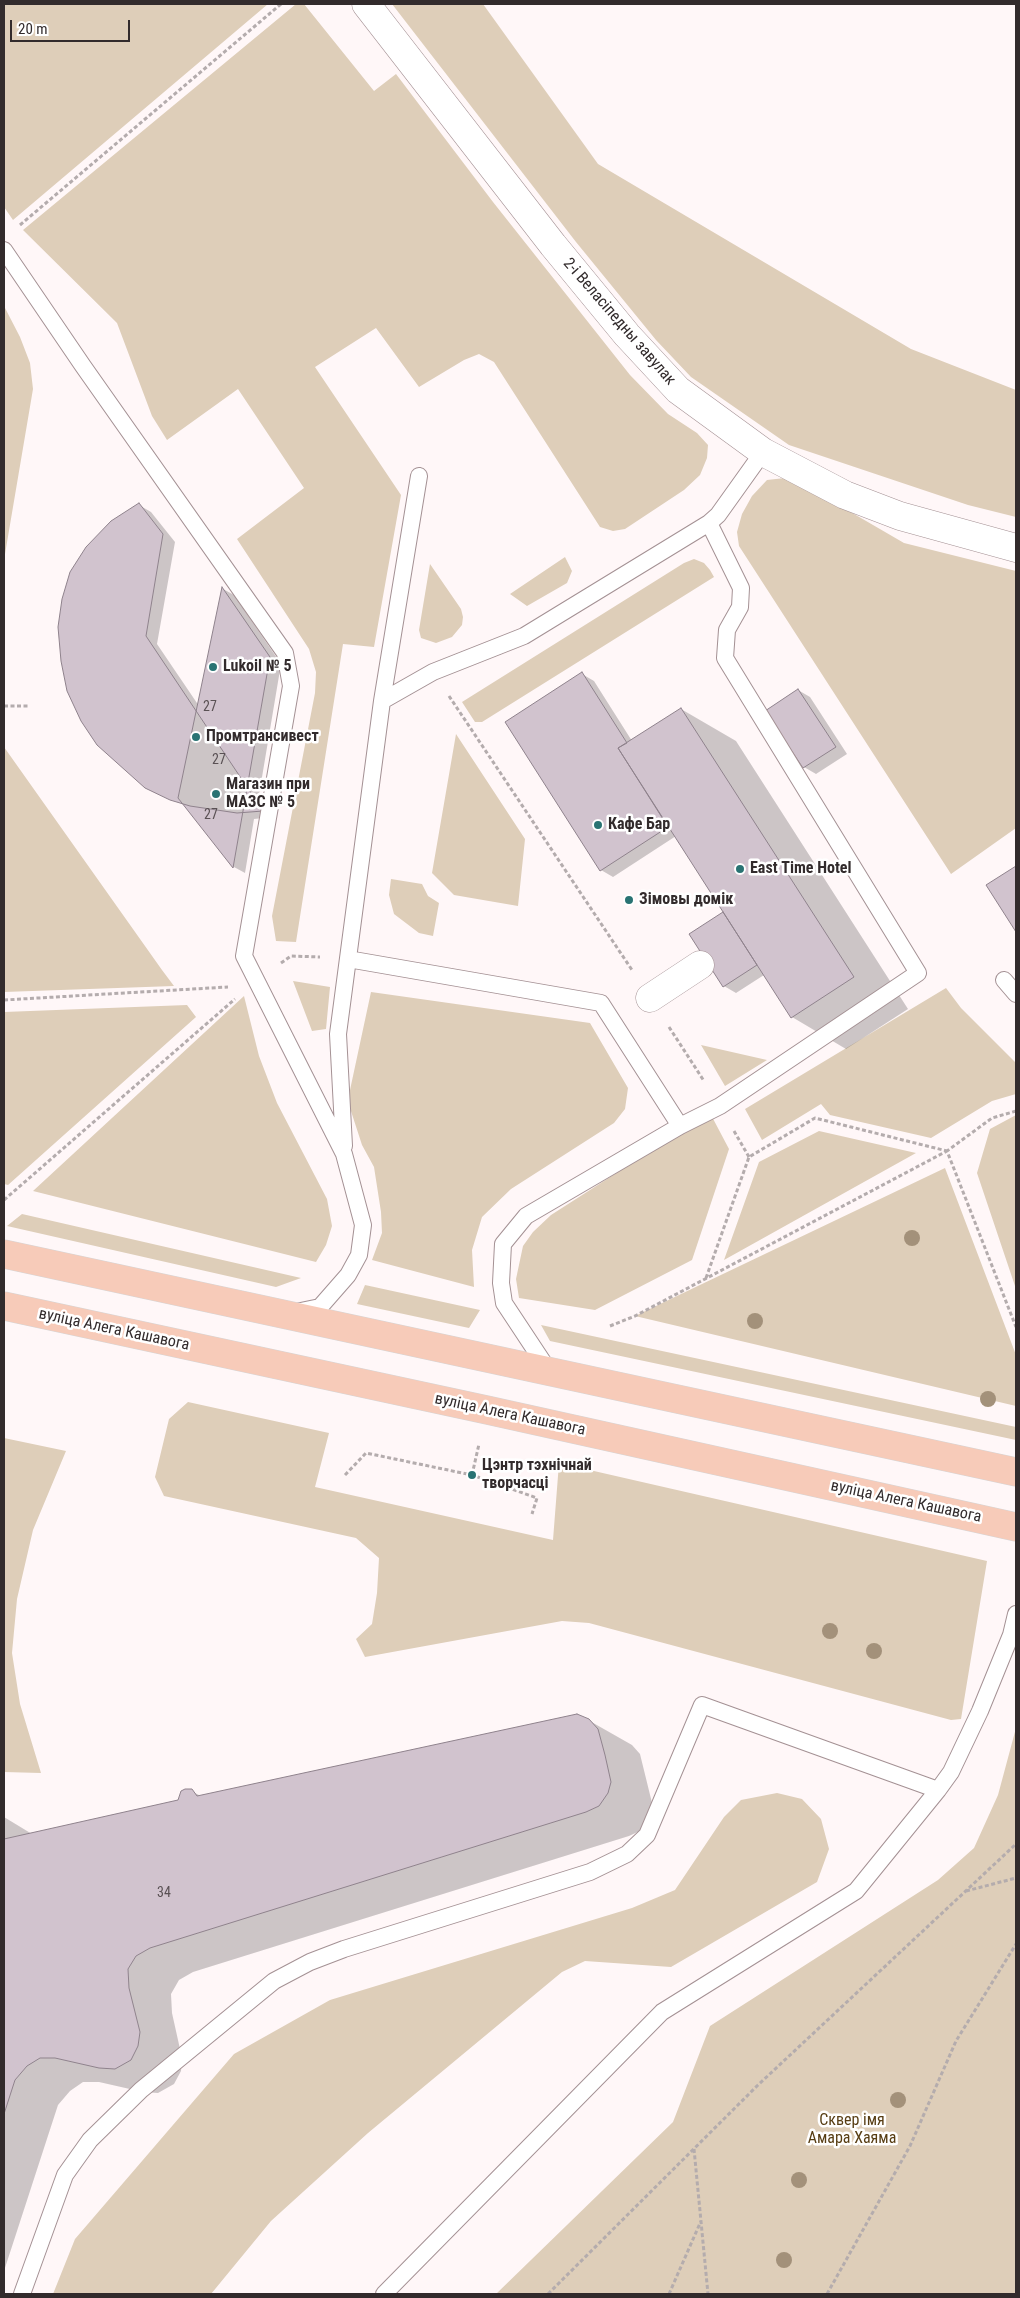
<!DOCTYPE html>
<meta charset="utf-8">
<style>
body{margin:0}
#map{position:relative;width:1020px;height:2298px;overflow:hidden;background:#fff7f8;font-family:"Roboto Condensed",sans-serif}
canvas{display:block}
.frame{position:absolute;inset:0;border:5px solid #322b2c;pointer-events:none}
.scale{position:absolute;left:10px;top:20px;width:120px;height:22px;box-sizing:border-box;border:2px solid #322b2c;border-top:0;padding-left:6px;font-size:15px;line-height:18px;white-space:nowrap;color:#322b2c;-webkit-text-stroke:4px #fff;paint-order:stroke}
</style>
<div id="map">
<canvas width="1020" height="2298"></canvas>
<div class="frame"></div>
<div class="scale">20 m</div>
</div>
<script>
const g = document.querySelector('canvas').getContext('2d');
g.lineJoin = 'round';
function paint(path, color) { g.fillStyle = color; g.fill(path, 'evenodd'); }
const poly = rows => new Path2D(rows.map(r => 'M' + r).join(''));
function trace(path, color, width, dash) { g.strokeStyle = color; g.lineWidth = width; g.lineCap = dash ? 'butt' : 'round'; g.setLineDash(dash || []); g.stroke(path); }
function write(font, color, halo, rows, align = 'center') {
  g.font = font + ' "Roboto Condensed",sans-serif'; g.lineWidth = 5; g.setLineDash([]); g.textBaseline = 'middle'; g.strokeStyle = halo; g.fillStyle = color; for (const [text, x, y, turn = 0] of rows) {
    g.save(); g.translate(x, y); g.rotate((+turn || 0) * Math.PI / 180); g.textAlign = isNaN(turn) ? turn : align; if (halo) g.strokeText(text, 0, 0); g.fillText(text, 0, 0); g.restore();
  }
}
paint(poly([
 [4,4,268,4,13,220,4,207],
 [296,4,304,4,374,91,396,74,493,202,630,375,668,414,697,433,708,445,707,458,700,475,684,490,625,529,613,531,600,527,494,362,479,354,464,360,419,387,376,328,315,367,401,495,374,647,343,644,296,942,276,941,272,916,315,693,316,672,309,649,237,539,304,488,238,389,167,440,152,416,117,323,23,230],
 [392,4,483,4,598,164,911,349,1016,390,1016,517,968,505,789,445,691,377,656,340,576,242],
 [4,306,20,337,30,363,33,389,4,560],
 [785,478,811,489,904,543,1016,571,1016,828,951,874,739,546,737,532,742,514,752,496,767,480],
 [565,557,572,571,567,583,527,606,510,594],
 [694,559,704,563,710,570,714,577,482,722,475,722,462,702,684,563],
 [430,564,461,609,463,617,462,625,452,637,436,643,421,638,419,630],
 [456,734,525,839,518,906,454,895,432,873],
 [4,747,162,970,174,986,4,992],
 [391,879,422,884,428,896,439,903,433,936,419,933,394,914,389,895],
 [293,981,330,987,326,1029,312,1031],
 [946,988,961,1008,1016,1063,1016,1094,992,1101,931,1138,830,1115,821,1104,762,1140,745,1109],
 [371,992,590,1023,628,1088,625,1109,614,1123,511,1189,482,1217,472,1250,474,1287,372,1260,382,1233,381,1212,374,1167,362,1145,350,1108,350,1090],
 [244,996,259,1056,277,1103,327,1199,332,1226,326,1245,316,1262,33,1191],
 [187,1005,196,1017,8,1185,4,1184,4,1012],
 [701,1045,767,1060,725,1086],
 [710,1113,729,1149,692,1260,595,1310,519,1298,516,1279,523,1246,533,1232,551,1215],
 [1016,1115,1016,1289,977,1173,990,1129],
 [819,1131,916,1153,724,1260,759,1162],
 [945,1168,1016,1355,1016,1406,635,1316],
 [22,1214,301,1278,276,1287,7,1226],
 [365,1285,480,1310,469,1328,357,1304],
 [541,1325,1016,1427,1016,1440,550,1341],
 [188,1402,329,1433,315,1487,553,1540,559,1463,987,1561,961,1719,951,1720,589,1623,562,1621,365,1657,356,1639,372,1624,377,1593,379,1558,356,1538,164,1496,155,1477,169,1419],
 [4,1438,66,1451,33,1530,17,1599,12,1653,20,1704,41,1773,4,1772],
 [1016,1728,1016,2294,496,2294,673,2122,710,2026,938,1880,974,1848,998,1795],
 [777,1793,802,1799,821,1819,829,1849,817,1882,671,1967,585,1961,562,1972,368,2133,271,2221,211,2294,53,2294,75,2239,234,2054,330,2000,632,1908,675,1890,724,1817,741,1800]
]), '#deceb9');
paint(poly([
 [139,505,151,512,175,542,157,644,199,706,223,589,234,595,281,664,259,795,274,817,254,819,245,873,234,867,187,806,145,787],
 [582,674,594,681,632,741,681,709,736,741,908,1009,846,1049,792,1017,764,975,736,993,724,986,691,934,724,912,676,836,613,877,601,870],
 [798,690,810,697,847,754,816,774,804,767,767,711],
 [1016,867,1016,929,988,886],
 [588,1720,632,1745,640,1754,653,1807,642,1830,629,1836,193,1972,179,1980,171,1994,172,2013,182,2058,181,2071,174,2084,158,2093,143,2092,99,2082,83,2082,70,2091,58,2105,4,2271,4,1817,32,1834,179,1801,191,1791,201,1796]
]), '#0003');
const building = poly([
 [139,503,163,534,146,636,263,811,237,813,190,806,170,800,145,788,97,745,81,721,67,691,61,661,58,627,62,599,70,572,86,547,111,521,139,503],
 [222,587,270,657,233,868,178,798,222,587],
 [582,672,627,743,618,748,668,827,600,871,505,722,582,672],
 [798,689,836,747,803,768,765,711,798,689],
 [681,708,854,977,791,1018,618,748,681,708],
 [1016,866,1016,932,986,885,1016,866],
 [723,912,757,965,723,987,689,934,723,912],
 [577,1714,589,1719,598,1729,605,1755,611,1782,608,1793,599,1806,586,1812,150,1948,136,1956,128,1969,129,1988,140,2032,138,2046,131,2060,115,2069,99,2068,55,2058,40,2058,27,2066,15,2080,4,2114,4,1839,178,1800,181,1791,185,1789,192,1789,197,1796,577,1714]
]);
paint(building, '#d1c3ce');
trace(building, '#8f828c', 1);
const lane = poly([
 [4,250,83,366,285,653,291,686,244,956,344,1154,363,1225,359,1255,348,1275,320,1307,296,1312],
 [382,701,419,476],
 [348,959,601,1003,680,1126],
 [1004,980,1016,994],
 [344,1146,338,1034,382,701,433,672,524,636,709,523,718,515,763,452],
 [549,1371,504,1303,501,1283,503,1244,526,1216,680,1126,720,1106,918,973,725,658,727,630,740,607,741,588,709,523],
 [22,2294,65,2175,90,2140,141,2090,274,1981,310,1962,344,1949,590,1872,627,1854,647,1835,702,1705,938,1790],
 [384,2294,662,2012,856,1891,938,1790,951,1772,980,1711,1011,1635,1016,1614]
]);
const street = poly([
 [366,4,553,245,627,335,678,390,763,452,845,495,900,516,1016,548],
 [650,998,700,965]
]);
const primary = poly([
 [4,1254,1016,1472],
 [4,1306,487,1410,1016,1527]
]);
trace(lane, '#a49194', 18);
trace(street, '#a49194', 29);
trace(primary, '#d6d5d5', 29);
trace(poly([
 [20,225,281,4],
 [449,696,632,970],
 [4,706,30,706],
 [281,963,291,956,320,957],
 [4,1000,228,987],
 [669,1027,704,1081],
 [1016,1111,992,1118,947,1151,1016,1327],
 [734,1131,749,1157],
 [4,1200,235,999],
 [706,1278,749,1157,815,1118,947,1151],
 [610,1326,635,1316,947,1151],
 [345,1475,366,1453,472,1475,537,1498,532,1514],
 [472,1475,479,1444],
 [966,1891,1016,1878],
 [694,2149,708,2294],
 [548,2294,758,2085,1016,1844],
 [669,2294,701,2221],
 [827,2294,910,2146,956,2041,1016,1944]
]), '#b4acad', 3, [4, 2.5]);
trace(lane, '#fff', 16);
trace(street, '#fff', 28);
trace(primary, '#f7cbb9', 28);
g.fillStyle = '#a3917a';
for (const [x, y] of [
 [912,1238],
 [755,1321],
 [988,1399],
 [830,1631],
 [874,1651],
 [898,2100],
 [799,2180],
 [784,2260]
]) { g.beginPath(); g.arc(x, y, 8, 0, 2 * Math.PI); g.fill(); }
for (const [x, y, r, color] of [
 [213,667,5,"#297373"],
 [196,737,5,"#297373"],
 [216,794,5,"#297373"],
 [598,825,5,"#297373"],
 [740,869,5,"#297373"],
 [629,900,5,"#297373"],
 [472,1475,5,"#297373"]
]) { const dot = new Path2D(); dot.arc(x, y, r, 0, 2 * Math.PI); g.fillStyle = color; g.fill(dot); trace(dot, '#fff', 2); }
write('14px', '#5a5154', null, [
 ["27",210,707],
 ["27",219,760],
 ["27",211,815],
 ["34",164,1893]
]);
write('16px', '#322b2c', '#fff', [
 ["2-і Веласіпедны завулак",619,322,49],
 ["вуліца Алега Кашавога",114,1330,12],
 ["вуліца Алега Кашавога",510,1415,12],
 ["вуліца Алега Кашавога",906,1502,12]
]);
write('bold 16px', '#322b2c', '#fff', [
 ["Lukoil № 5",223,667],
 ["Промтрансивест",206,737],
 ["Магазин при",226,785],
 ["МАЗС № 5",226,803],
 ["Кафе Бар",608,825],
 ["East Time Hotel",750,869],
 ["Зімовы домік",639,900],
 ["Цэнтр тэхнічнай",482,1466],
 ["творчасці",482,1484]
], 'left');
write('16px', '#573d13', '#fff', [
 ["Сквер імя",852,2121],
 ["Амара Хаяма",852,2139]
]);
</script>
